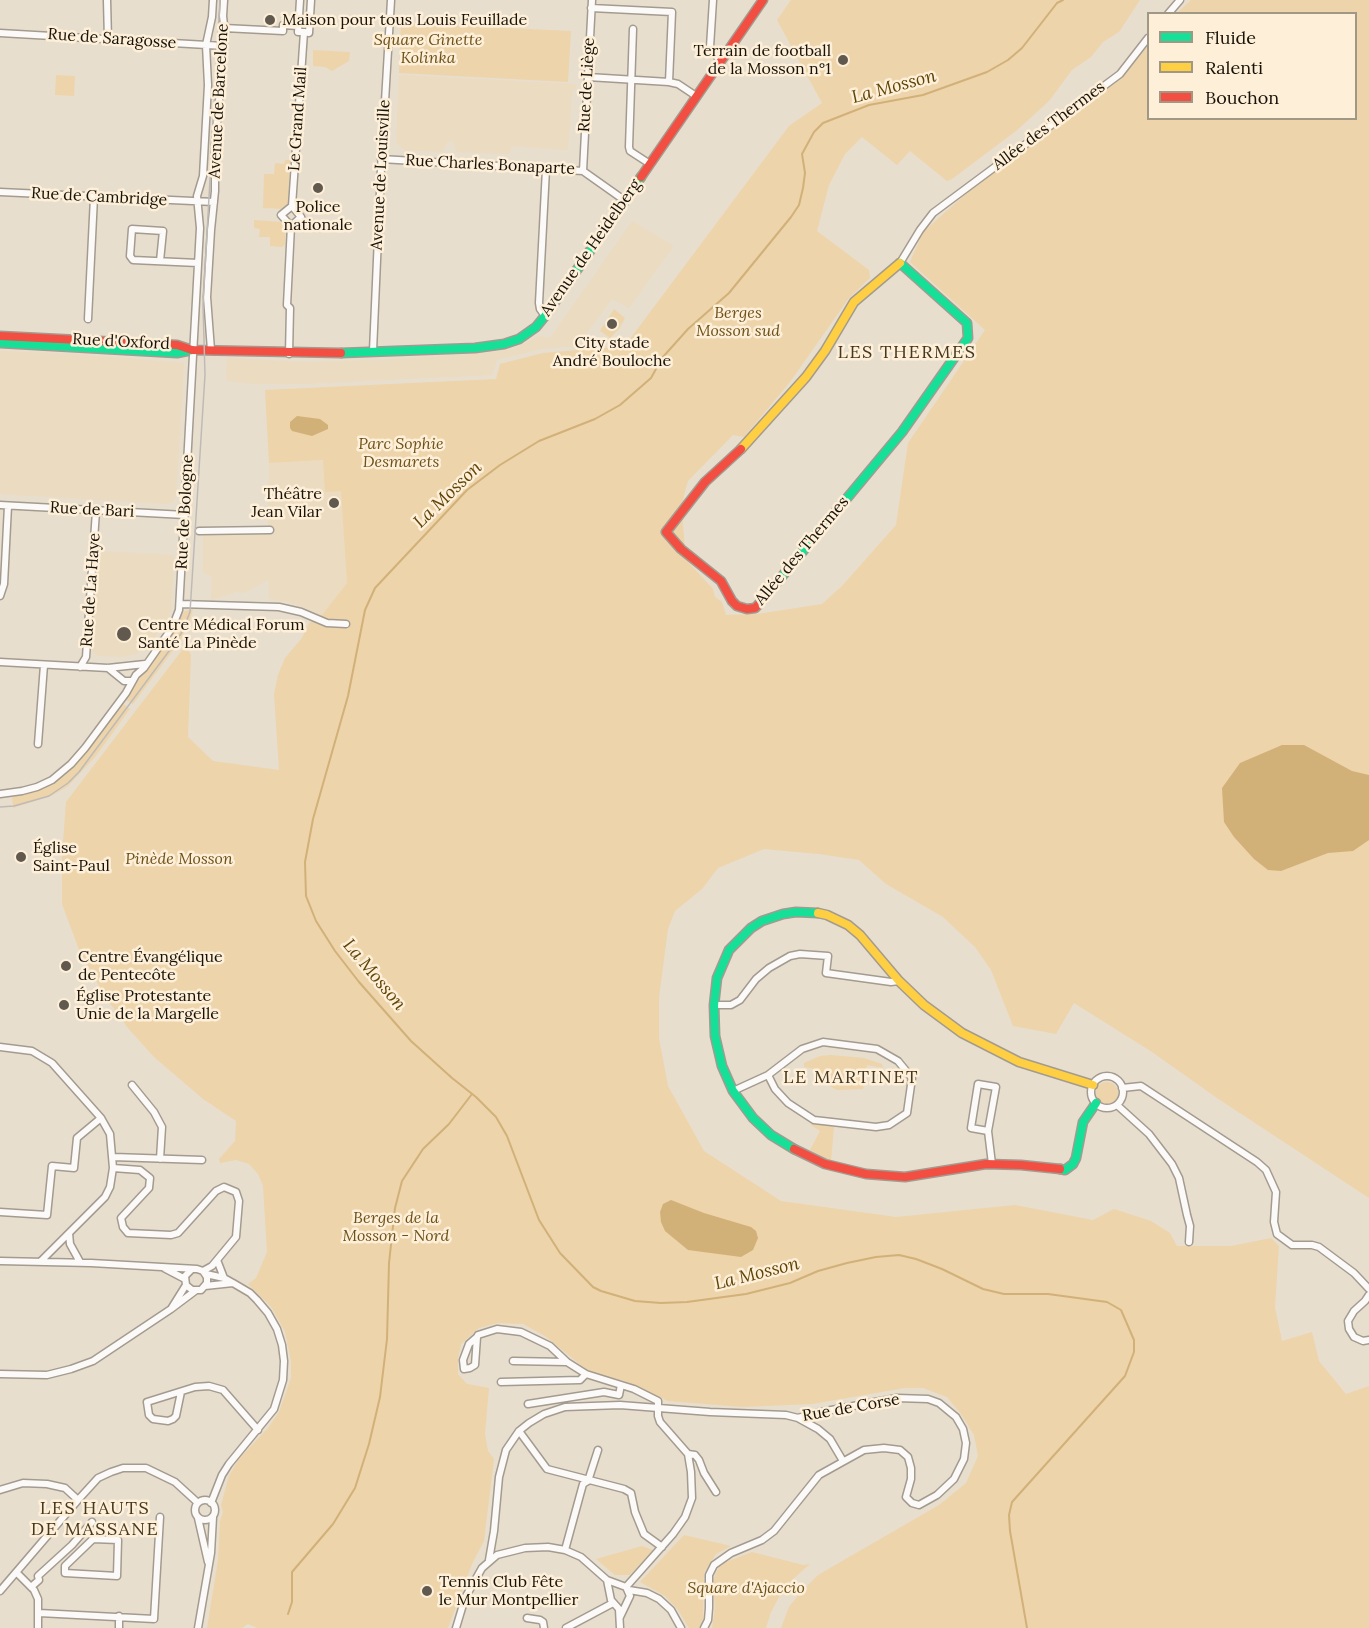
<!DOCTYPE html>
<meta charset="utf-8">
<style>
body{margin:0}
#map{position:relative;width:1369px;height:1628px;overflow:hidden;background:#e8dece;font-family:Lora,serif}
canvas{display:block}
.legend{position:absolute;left:1147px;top:12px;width:210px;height:108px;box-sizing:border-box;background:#fdefd8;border:2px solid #a19785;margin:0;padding:8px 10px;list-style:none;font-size:18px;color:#181208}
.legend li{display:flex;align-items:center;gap:12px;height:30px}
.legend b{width:30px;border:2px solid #a19785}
</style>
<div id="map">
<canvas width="1369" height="1628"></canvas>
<ul class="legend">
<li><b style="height:8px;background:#16e098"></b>Fluide</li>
<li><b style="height:8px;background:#ffcf43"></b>Ralenti</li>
<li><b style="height:8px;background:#f24e42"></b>Bouchon</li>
</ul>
</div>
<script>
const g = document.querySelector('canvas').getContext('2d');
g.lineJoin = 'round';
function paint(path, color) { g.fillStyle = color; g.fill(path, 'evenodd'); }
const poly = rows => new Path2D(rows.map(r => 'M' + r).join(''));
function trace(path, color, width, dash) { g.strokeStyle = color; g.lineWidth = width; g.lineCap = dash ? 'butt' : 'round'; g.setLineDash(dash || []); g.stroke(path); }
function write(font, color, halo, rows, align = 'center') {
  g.font = font + ' Lora,serif'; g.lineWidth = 5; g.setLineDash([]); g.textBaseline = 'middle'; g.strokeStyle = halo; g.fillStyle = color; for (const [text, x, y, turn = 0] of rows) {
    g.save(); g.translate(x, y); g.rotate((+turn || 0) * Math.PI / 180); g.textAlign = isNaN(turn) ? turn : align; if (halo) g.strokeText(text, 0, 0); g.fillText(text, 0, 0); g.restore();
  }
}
paint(poly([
 [399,75,575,84,576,89,572,92,568,150,512,146,509,154,456,152,454,142,448,141,442,152,404,150,396,142],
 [632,221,674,246,629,308,612,299,577,346,541,349,497,360,492,375,300,384,258,384,226,381,227,358,301,362,383,360,487,353,514,349,538,336,550,338],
 [0,351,74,354,184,363,176,497,172,502,167,504,0,494],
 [323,460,341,491,347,583,322,615,289,602,269,599,268,570,268,580,244,593,236,592,211,600,212,576,203,573,203,534,268,534,269,463],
 [96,551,174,555,171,611,168,618,150,644,136,654,122,657,99,656,95,654,91,648]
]), '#ebdbc0');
paint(poly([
 [791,0,1140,0,1119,32,1103,42,1091,57,1072,70,1049,101,1016,131,952,179,947,181,910,151,897,165,862,137,845,154,829,185,817,231,869,270,870,278,849,298,790,382,744,437,733,435,688,481,684,495,682,513,685,549,689,563,713,589,715,597,722,602,726,615,757,614,822,604,842,586,896,525,908,443,985,330,910,262,923,232,968,192,1121,78,1148,46,1148,118,1356,118,1356,14,1177,13,1191,0,1369,0,1369,1198,1217,1098,1152,1052,1074,1003,1056,1034,1013,1026,991,970,975,947,943,917,886,884,859,860,819,854,764,849,718,868,702,889,675,911,668,929,659,997,659,1038,668,1086,704,1151,781,1201,896,1217,1015,1205,1093,1220,1114,1209,1151,1221,1170,1233,1177,1246,1231,1246,1271,1238,1279,1246,1275,1307,1282,1341,1312,1332,1319,1361,1346,1394,1369,1386,1369,1628,781,1628,789,1607,799,1594,818,1575,939,1505,966,1483,978,1456,974,1435,961,1414,947,1397,923,1388,905,1388,812,1404,743,1407,668,1401,624,1381,588,1371,545,1336,523,1324,498,1323,479,1328,461,1344,458,1359,458,1374,467,1384,489,1388,485,1434,488,1451,494,1459,484,1541,472,1564,448,1628,257,1628,248,1624,242,1628,207,1628,218,1560,220,1521,223,1512,221,1505,229,1476,238,1460,268,1428,279,1412,291,1378,291,1361,285,1332,272,1308,248,1284,256,1278,267,1252,263,1186,258,1174,249,1164,236,1160,220,1163,219,1159,235,1141,236,1121,203,1099,154,1057,127,1027,104,995,78,947,62,904,62,856,66,802,186,645,191,655,188,737,213,761,279,770,274,694,278,675,285,658,302,638,309,623,322,615,347,583,341,491,325,492,323,460,269,463,265,390,496,379,500,364,543,353,614,347,630,339,789,126,822,103,777,20],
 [401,23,571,31,568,82,399,73],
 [313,50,350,52,349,61,332,71,325,67,313,66],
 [56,75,75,76,74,96,55,95],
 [285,160,290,160,288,205,284,209,263,208,264,174,274,174,275,163,284,164],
 [254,220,282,222,286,227,285,244,282,247,270,246,270,237,259,237,260,229,254,228],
 [614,309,625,318,619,329,610,338,600,331],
 [193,609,189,624,180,641,133,704,125,699,172,633,181,616,185,611],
 [122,703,130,709,95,757,68,786,51,796,13,808,12,797,39,790,69,771,87,751],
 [831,1055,864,1058,882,1064,883,1068,867,1065,863,1089,837,1090,819,1080,819,1070,804,1067,804,1063,820,1056],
 '1096 1093a11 11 0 1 1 22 0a11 11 0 1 1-22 0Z',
 [812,1122,834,1127,831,1161,810,1150,820,1131,811,1125],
 [684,1535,731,1546,716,1554,704,1573,703,1619,699,1628,689,1628,678,1610,665,1596,640,1582],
 [642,1546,653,1550,630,1575,615,1575,596,1559],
 [752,1552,803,1565,810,1564,785,1586,771,1612,766,1628,712,1628,715,1608,713,1584,715,1575,719,1567,726,1562]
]), '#edd4ab');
paint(poly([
 [297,416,320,419,328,425,328,429,312,436,292,431,290,428,290,422],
 [1282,745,1304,745,1352,771,1369,775,1369,840,1353,851,1328,853,1281,871,1268,870,1254,859,1234,837,1224,822,1222,788,1240,763],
 [671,1200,704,1213,751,1227,756,1231,758,1238,753,1250,741,1257,688,1250,665,1231,661,1222,660,1212,663,1204]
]), '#d2b179');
trace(poly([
 [288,1614,292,1602,292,1572,333,1524,355,1488,369,1444,380,1397,387,1339,389,1263,395,1208,402,1181,423,1149,449,1124,472,1094],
 [1027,1628,1010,1531,1009,1515,1012,1502,1125,1376,1134,1352,1134,1340,1121,1310,1107,1302,1048,1294,1004,1294,983,1289,942,1269,916,1259,899,1255,876,1257,847,1263,818,1271,790,1283,746,1294,687,1302,661,1303,635,1301,601,1291,593,1287,560,1253,539,1220,507,1136,496,1117,476,1097,452,1078,411,1041,359,982,335,951,316,921,306,896,305,862,313,819,348,696,365,610,375,588,467,490,500,465,539,441,595,419,620,405,651,378,662,358,688,329,729,293,791,217,799,205,803,188,805,173,802,154,814,132,823,123,869,105,923,95,987,72,1008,60,1022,48,1057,3,1063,0]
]), '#d2b179', 2);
const street = poly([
 [107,0,108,40],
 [300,0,298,32,304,32],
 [713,0,710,47,720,61],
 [591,8,672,12,669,82],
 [1168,14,1180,0],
 [224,28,283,31,283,25,298,26],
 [633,29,629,147,630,151,650,164],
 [304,32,309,33,311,0],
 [0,33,224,46],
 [588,77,669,82,678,84,696,96],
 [381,159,583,171,624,200],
 [583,171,592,0],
 [0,192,214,202],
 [291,226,301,217,292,206,304,32],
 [160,261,163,231,132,229,130,256,133,260,198,263],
 [900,263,920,230,933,213,1120,74,1148,38],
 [545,316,540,309,539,303,546,169],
 [88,319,94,197],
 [211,350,207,297,211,230,215,191,215,145,225,34,223,16,224,0],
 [373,351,381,169,391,0],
 [289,354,290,308,287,305,291,226,281,215,292,206],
 [0,505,185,515],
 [199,531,270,530],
 [0,596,4,584,8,506],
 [180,604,279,607,301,612,327,623,346,624],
 [0,662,108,668,145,664],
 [80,667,86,657,96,511],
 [108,668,124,681,132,681],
 [38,744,44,665],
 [0,794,22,791,37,787,52,780,71,764,85,748,126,693,136,675,144,668,172,628,179,610,200,228,197,196,203,176,208,85,206,45,212,17,213,0],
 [714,1005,731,1005,740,1000,756,979,769,968,790,956,800,954,828,956,826,973,891,982,899,981],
 [0,1047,32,1051,52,1063,101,1118,110,1134,113,1168,110,1187,105,1197,69,1233,70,1244,80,1262],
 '1091 1092a16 16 0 1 1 32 0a16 16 0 1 1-32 0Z',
 [132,1085,154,1112,162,1127,160,1159],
 [1122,1088,1141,1086,1257,1162,1266,1170,1276,1192,1274,1222,1277,1234,1292,1245,1312,1245,1319,1247,1354,1273,1369,1289],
 [733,1091,768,1075,802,1049,823,1042,877,1049,898,1061,912,1078,907,1113,889,1125,876,1127,814,1120,788,1103,775,1089,768,1075],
 [1117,1105,1149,1134,1172,1164,1179,1178,1187,1215,1190,1226,1189,1242],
 [988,1131,971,1128,978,1084,996,1087,988,1131,992,1164],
 [113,1157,202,1160],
 [113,1168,140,1170,150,1178,149,1188,121,1218,123,1227,128,1233,171,1235,178,1233,216,1191,224,1187,236,1192,239,1201,236,1237,212,1266,203,1271],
 [0,1212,47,1215,52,1166,74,1168,77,1138,101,1118],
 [217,1260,224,1278],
 [0,1261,91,1263,197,1269,203,1271,207,1277,207,1283,201,1290,192,1290,186,1285,185,1276,191,1270],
 [41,1261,69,1233],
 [164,1268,185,1279],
 [186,1285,171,1309,195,1291],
 [205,1286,233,1283,224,1278,206,1274],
 [1369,1295,1365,1301,1354,1311,1348,1321,1349,1329,1354,1337,1363,1341,1369,1340],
 [477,1337,475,1365,470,1368,464,1369,463,1360,469,1344,477,1337,478,1335,497,1329,521,1332,550,1346,567,1362,586,1374,634,1389,658,1401,658,1416,660,1422,688,1454,691,1472,692,1498,685,1517,673,1534,626,1587],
 [513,1361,566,1362],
 [0,1374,47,1375,71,1369,93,1361,171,1309],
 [501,1382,580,1380,586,1374],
 [181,1392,176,1416,173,1419,168,1421,153,1419,149,1415,147,1402,195,1387,209,1386,223,1390,258,1430],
 [528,1404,604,1392,619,1395,621,1385],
 [519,1431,547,1469,624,1489,631,1493,635,1512,644,1534,662,1547],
 [688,1454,695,1455,699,1460,704,1473,716,1492],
 [0,1490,23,1483,47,1484,65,1488,78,1500],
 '195 1510a10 10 0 1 1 20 0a10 10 0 1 1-20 0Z',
 [211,1503,222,1475,229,1464,274,1409,283,1380,284,1361,282,1345,277,1329,268,1313,257,1300,250,1293,233,1283],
 [198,1518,208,1562],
 [93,1539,118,1540,117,1576,65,1573,65,1566,93,1539],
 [565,1550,583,1484,588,1481,598,1450],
 [489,1560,494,1531,499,1477,506,1450,519,1431,529,1423,544,1414,565,1407,620,1405,710,1412,786,1415,798,1418,818,1429,830,1439,843,1461],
 [17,1573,34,1590,38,1599,38,1628],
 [607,1580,611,1600,619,1609,620,1628],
 [31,1587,39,1580,38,1576,72,1545,92,1522],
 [629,1590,647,1593,659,1599,671,1610,681,1628],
 [0,1591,78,1500,98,1478,111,1472,123,1468,146,1468,175,1482,198,1503],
 [39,1613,154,1619,160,1517],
 [527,1618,540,1620,543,1622,544,1628],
 [119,1628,119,1616],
 [198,1628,211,1553,213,1517],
 [456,1628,465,1598,482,1568,497,1555,525,1548,548,1547,565,1550,581,1557,607,1580,626,1587,630,1596,620,1617],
 [566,1628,613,1603],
 [704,1628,708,1620,709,1608,709,1575,714,1565,731,1553,762,1540,774,1531,819,1475,864,1450,884,1448,900,1450,908,1457,911,1468,911,1479,906,1497,912,1503,919,1505,937,1495,954,1479,964,1459,966,1443,963,1429,956,1417,939,1403,928,1399,897,1398,815,1413,798,1418]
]);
const fast = poly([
 [0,343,177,353,192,350],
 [341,353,475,348,504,344,519,339,536,327,545,316,641,177],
 [759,604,902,432,968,338,967,323,900,263],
 [794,1149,771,1135,753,1118,733,1091,722,1066,715,1036,714,1005,717,978,729,950,751,928,762,921,783,914,796,912,818,913],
 [1060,1169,1065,1170,1073,1164,1076,1158,1083,1122,1096,1103]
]);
const slow = poly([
 [741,449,806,377,825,351,854,302,900,263],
 [818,913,827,915,848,925,860,935,899,981,924,1005,962,1033,1019,1062,1093,1085]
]);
const jam = poly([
 [641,177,763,0],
 [0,336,177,345,192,350,341,353],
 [741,449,705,482,666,532,681,549,721,581,732,601,737,606,747,609,755,608,759,604],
 [794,1149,825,1164,866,1174,905,1177,986,1164,1021,1165,1060,1169]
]);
trace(street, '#a39b8f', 9);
trace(fast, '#a39b8f', 11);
trace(slow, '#a39b8f', 11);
trace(jam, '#a39b8f', 11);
trace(street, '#fcfaf8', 6);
trace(fast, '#16e098', 8);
trace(slow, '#ffcf43', 8);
trace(jam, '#f24e42', 8);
trace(poly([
 [0,807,14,806,49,796,68,783,79,772,175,643,182,632,190,612,205,375,203,305,220,0]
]), '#bebbb7', 1.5);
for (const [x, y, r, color] of [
 [270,20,6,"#61594d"],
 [843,60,6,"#61594d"],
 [318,188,6,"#61594d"],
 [612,324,6,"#61594d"],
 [334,503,6,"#61594d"],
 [124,634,8,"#61594d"],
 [21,857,6,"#61594d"],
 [66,966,6,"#61594d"],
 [64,1005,6,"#61594d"],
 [427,1591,6,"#61594d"]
]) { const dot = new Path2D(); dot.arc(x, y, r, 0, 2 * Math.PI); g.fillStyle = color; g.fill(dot); trace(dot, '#fdefd8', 2); }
write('16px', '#181208', '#fdefd8', [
 ["Maison pour tous Louis Feuillade",282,20],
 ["Terrain de football",831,51,"right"],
 ["de la Mosson n°1",831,69,"right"],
 ["Police",318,207,"center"],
 ["nationale",318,225,"center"],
 ["City stade",612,343,"center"],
 ["André Bouloche",612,361,"center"],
 ["Théâtre",322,494,"right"],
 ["Jean Vilar",322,512,"right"],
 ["Centre Médical Forum",138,625],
 ["Santé La Pinède",138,643],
 ["Église",33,848],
 ["Saint-Paul",33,866],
 ["Centre Évangélique",78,957],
 ["de Pentecôte",78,975],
 ["Église Protestante",76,996],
 ["Unie de la Margelle",76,1014],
 ["Tennis Club Fête",439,1582],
 ["le Mur Montpellier",439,1600]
], 'left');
write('16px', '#181208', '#fdefd8', [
 ["Rue de Saragosse",112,39,4],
 ["Rue de Liège",587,85,-87],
 ["Avenue de Barcelone",219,101,-87],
 ["Le Grand Mail",298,119,-86],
 ["Allée des Thermes",1049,126,-37],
 ["Rue Charles Bonaparte",490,165,3],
 ["Avenue de Louisville",381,175,-87],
 ["Rue de Cambridge",99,197,3],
 ["Avenue de Heidelberg",591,248,-55],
 ["Rue d'Oxford",121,342,3],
 ["Rue de Bari",92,510,3],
 ["Rue de Bologne",185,512,-87],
 ["Allée des Thermes",802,551,-50],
 ["Rue de La Haye",91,590,-86],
 ["Rue de Corse",851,1408,-10]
]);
write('italic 16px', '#6e5119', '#fdefd8', [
 ["Square Ginette",428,40],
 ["Kolinka",428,58],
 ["Berges",738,313],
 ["Mosson sud",738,331],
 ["Parc Sophie",401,444],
 ["Desmarets",401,462],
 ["Pinède Mosson",179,859],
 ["Berges de la",396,1218],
 ["Mosson - Nord",396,1236],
 ["Square d'Ajaccio",746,1588]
]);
write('italic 18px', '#604407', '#fdefd8', [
 ["La Mosson",894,87,-15],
 ["La Mosson",448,495,-44],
 ["La Mosson",374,975,50],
 ["La Mosson",757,1274,-14]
]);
g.letterSpacing = '1.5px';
write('18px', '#46371f', '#fdefd8', [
 ["LES THERMES",907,353],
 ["LE MARTINET",851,1078],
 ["LES HAUTS",95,1509],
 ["DE MASSANE",95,1530]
]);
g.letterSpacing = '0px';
</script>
